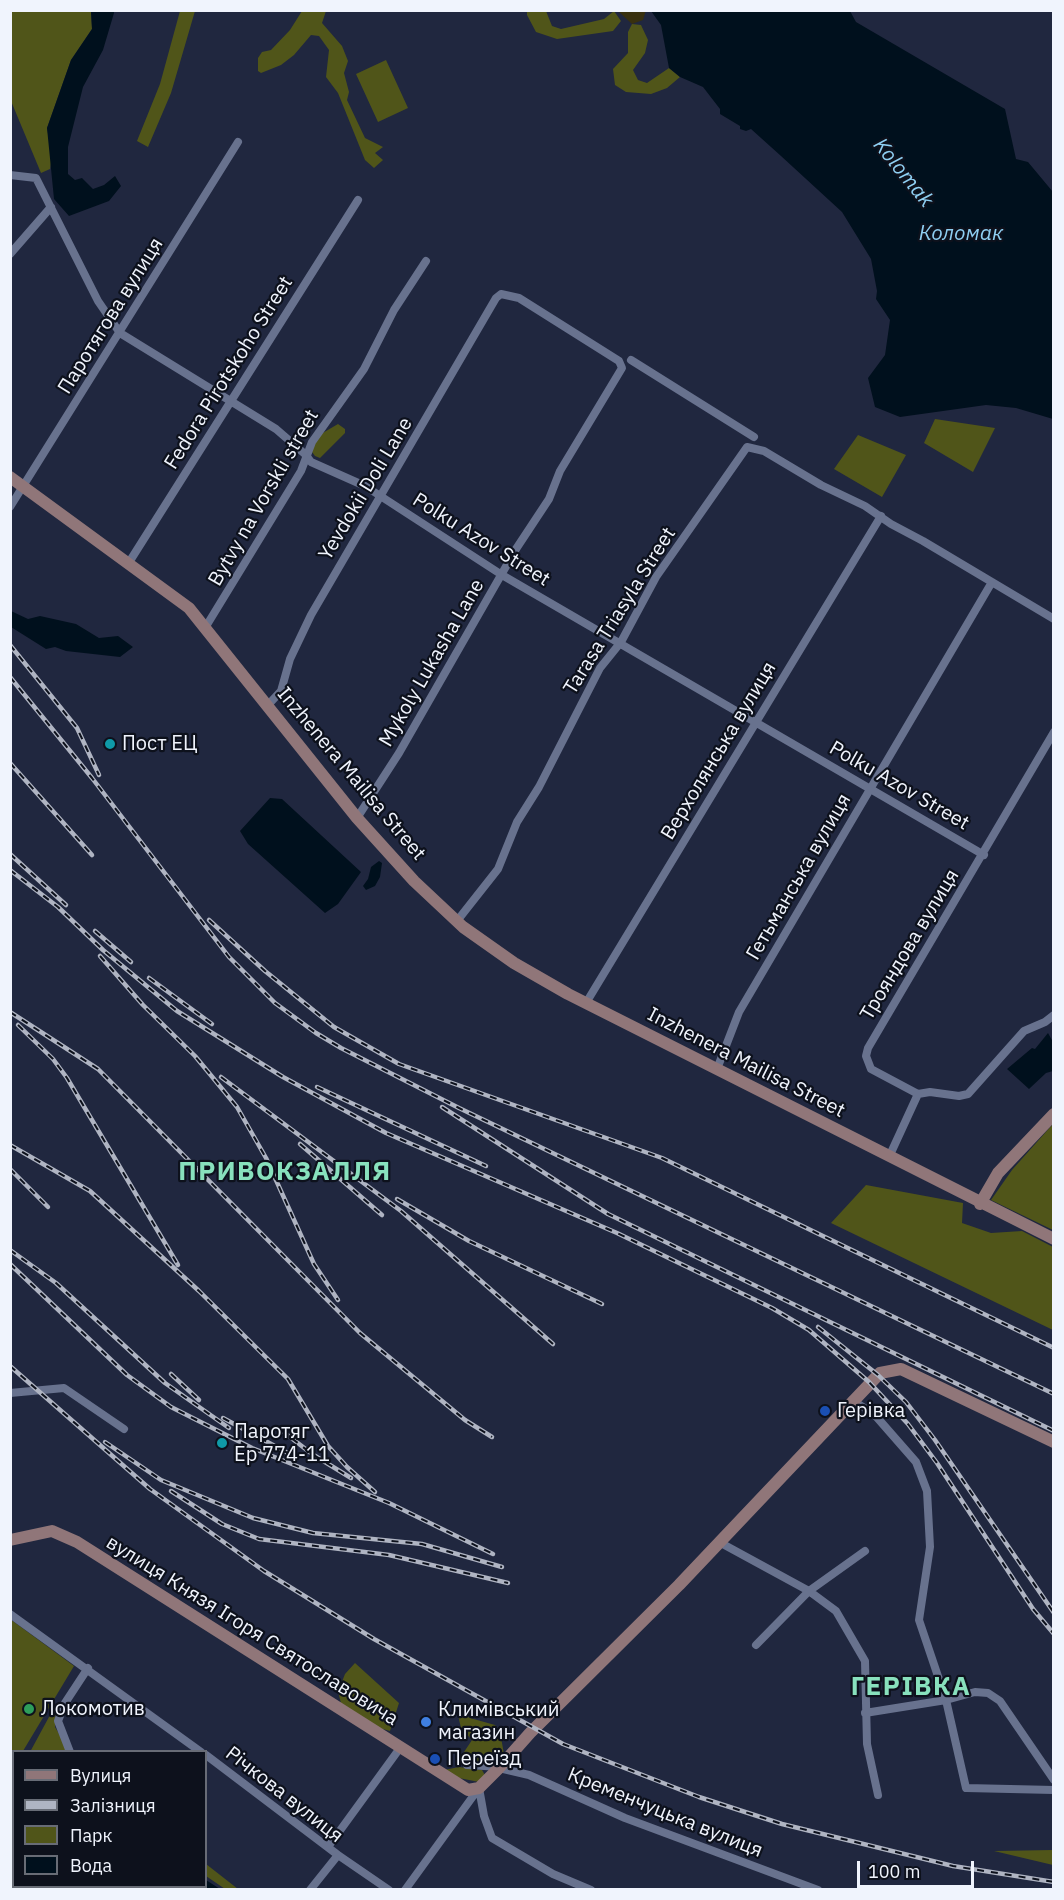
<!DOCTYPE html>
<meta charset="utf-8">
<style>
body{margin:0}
#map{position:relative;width:1064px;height:1900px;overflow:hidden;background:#20273f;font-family:"IBM Plex Sans",sans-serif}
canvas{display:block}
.frame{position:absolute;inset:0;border:12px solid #f0f4fd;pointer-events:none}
.legend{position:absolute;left:12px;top:1750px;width:195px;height:138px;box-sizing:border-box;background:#0d111c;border:2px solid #686c76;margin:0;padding:8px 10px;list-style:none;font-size:18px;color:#f0f4fd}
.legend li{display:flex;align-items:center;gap:12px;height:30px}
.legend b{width:30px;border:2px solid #686c76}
.scale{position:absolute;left:857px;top:1861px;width:117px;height:27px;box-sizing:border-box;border:3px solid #f0f4fd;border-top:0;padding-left:8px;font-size:18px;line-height:21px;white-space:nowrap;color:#f0f4fd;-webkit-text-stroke:4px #0d111c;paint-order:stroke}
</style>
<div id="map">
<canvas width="1064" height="1900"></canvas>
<div class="frame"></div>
<ul class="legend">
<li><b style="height:8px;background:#907679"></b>Вулиця</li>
<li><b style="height:8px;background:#afb4c2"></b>Залізниця</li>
<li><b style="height:16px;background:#505519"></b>Парк</li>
<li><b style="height:16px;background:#00101d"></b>Вода</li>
</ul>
<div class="scale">100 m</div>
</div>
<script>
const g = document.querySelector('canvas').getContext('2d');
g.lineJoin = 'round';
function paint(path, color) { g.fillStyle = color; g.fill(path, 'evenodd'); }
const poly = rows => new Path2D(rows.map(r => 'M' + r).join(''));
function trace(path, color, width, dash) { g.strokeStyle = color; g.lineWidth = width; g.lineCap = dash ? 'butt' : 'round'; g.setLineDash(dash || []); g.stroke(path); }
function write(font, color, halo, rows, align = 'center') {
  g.font = font + ' "IBM Plex Sans",sans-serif'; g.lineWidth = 4.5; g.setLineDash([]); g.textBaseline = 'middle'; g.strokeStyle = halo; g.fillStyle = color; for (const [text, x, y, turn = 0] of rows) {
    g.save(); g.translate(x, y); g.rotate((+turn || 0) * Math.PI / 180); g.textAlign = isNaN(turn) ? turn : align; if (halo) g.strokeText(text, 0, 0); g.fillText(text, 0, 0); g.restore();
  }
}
paint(poly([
 [10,11,91,11,92,29,71,60,47,128,52,156,50,169,41,173,11,101],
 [180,11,195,11,171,93,148,147,137,141,160,84],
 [302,11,326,11,322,23,342,46,348,61,344,73,349,92,347,100,365,138,383,147,375,153,383,160,374,168,365,160,338,93,326,77,329,50,319,36,311,35,294,55,281,65,261,73,258,71,258,58,262,52,271,50,290,30],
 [527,11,546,11,552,26,561,29,604,19,614,11,621,21,613,31,557,39,536,32,527,15],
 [632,24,641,25,648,40,645,53,633,70,638,80,647,83,669,68,680,77,667,88,651,94,626,92,615,85,613,69,628,53,628,32],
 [386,60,408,108,378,122,356,74],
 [935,419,995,428,973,472,924,443],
 [338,424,345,429,345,433,320,458,315,456,312,452,313,445,321,434],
 [858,435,906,455,882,497,834,469],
 [1053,1124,1053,1230,991,1200,1012,1170],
 [866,1185,963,1203,962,1223,991,1233,1022,1231,1053,1247,1053,1330,831,1223],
 [10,1619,74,1666,23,1751,14,1752,13,1757,10,1756],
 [355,1663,399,1703,390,1731,379,1728,341,1703,338,1692,345,1674],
 [56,1704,55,1727,69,1751,30,1752],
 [457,1711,470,1718,495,1725,500,1732,504,1754,494,1763,461,1763,455,1757,460,1758,472,1740,461,1728],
 [459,1767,482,1770,486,1777,479,1782,459,1778,444,1770],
 [1053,1850,1053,1865,994,1851],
 [206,1864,238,1889,225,1889,206,1876]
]), '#505519');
paint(poly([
 [646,10,643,20,632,24,618,11]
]), '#38300f');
paint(poly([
 [91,11,114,11,114,13,103,50,83,87,68,147,68,174,75,180,82,178,93,189,104,185,115,176,121,186,109,201,69,216,54,199,47,128,71,60,92,29],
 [651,11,850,11,856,22,1005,109,1016,159,1028,162,1053,192,1053,419,1016,408,986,405,900,417,875,407,868,378,885,355,890,320,876,299,877,291,871,259,842,212,781,156,751,129,746,131,740,129,740,126,720,114,720,109,703,87,680,77,669,68,661,25],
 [11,611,28,619,40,616,76,624,99,638,118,636,133,647,120,657,66,651,55,647,46,649,11,627],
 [270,798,282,799,361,872,338,904,325,913,248,844,240,831],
 [379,861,382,863,380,877,375,886,366,890,363,886,368,879,371,867],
 [1048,1033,1053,1042,1053,1071,1046,1073,1029,1089,1007,1069,1032,1048,1035,1049],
 [11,1756,14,1757,13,1840,10,1839],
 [206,1880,220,1889,44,1889,45,1886,206,1886]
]), '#00101d');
trace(poly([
 [10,175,36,178,98,301,120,333,276,429,306,455,311,462,365,486,502,575,984,855],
 [10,254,51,207],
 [631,360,754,437],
 [10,507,238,142],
 [128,564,358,200],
 [205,628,301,471,312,442,364,369,394,310,426,261],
 [268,705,281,691,290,659,311,615,496,298,501,294,519,298,619,361,622,368,560,471,549,499,516,549,399,753,357,818],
 [457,921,498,869,517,822,539,787,600,668,621,642,656,577,747,447,764,451,821,485,865,506,891,524,923,541,1054,619],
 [586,1003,881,516],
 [717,1069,739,1012,992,582],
 [918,1094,930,1092,959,1096,968,1094,1024,1031,1045,1022,1054,1015],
 [889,1157,918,1094,871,1069,866,1056,868,1048,1054,732],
 [10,1393,64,1388,124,1429],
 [852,1400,874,1414,916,1462,927,1491,930,1547,919,1620,946,1700,966,1788,1054,1790],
 [719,1542,809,1591,836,1611,865,1661,867,1744,878,1795],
 [10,1614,201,1752],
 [756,1645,809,1591,865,1551],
 [865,1713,946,1700,975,1692,988,1693,1000,1701,1054,1780],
 [70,1752,58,1721,65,1703,88,1668],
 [206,1755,338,1855,389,1890],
 [467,1765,501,1767],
 [499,1768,529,1775,625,1818,818,1890],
 [479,1788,484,1816,492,1838,553,1874,591,1890],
 [328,1847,400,1748],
 [310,1890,338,1855],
 [405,1890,479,1788]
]), '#68728e', 8);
trace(poly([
 [10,477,189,608,357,818,414,881,463,927,514,963,568,994,1054,1239],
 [980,1204,998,1173,1054,1114],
 [10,1540,52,1531,77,1542,468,1790,479,1788,499,1768,530,1733,679,1585,880,1373,901,1369,1054,1442]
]), '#907679', 12);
const rail = poly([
 [10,645,77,728,99,775],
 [10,677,92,778,229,957,275,1003,316,1033,341,1048,459,1108,1054,1394],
 [10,763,92,855],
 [10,854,66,905],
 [10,870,58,907,103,950,177,1011,283,1077,386,1133,617,1233,772,1308,809,1330,869,1382,908,1424,937,1463,1033,1609,1054,1634],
 [209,920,265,971,334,1027,399,1064,662,1158,1054,1348],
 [95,931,131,962],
 [100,956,143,1005,195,1056,237,1107,266,1158,314,1264,338,1300],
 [149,978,212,1024],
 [10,1012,98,1069,360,1333,465,1420,492,1437],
 [18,1025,53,1059,67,1078,178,1265],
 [221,1077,401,1211,553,1344],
 [317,1087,486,1166],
 [442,1107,608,1214,1054,1431],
 [300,1144,382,1215],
 [10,1145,90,1191,199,1291,288,1379,328,1446,347,1467,375,1492],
 [10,1169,48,1207],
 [397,1199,469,1241,602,1304],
 [10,1250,56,1283,165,1383,229,1428],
 [10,1264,127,1375,171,1407,252,1448,389,1503,493,1554],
 [818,1327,878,1375,906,1402,935,1440,1054,1613],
 [10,1366,150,1489,264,1571,374,1639,563,1744,699,1797,782,1824,953,1866,1054,1882],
 [171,1374,199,1400],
 [223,1418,297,1458],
 [281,1430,312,1454,351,1478],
 [105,1442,161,1480,253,1518,313,1533,422,1544,502,1567],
 [171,1491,222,1524,259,1539,389,1555,508,1583]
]);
trace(rail, '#afb4c2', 4.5);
trace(rail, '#0d111c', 2, [7]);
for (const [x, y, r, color] of [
 [110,744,6,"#0f9aa8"],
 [825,1411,6,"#1a4fb4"],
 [222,1443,6,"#0f9aa8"],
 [29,1709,6,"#2e9e5b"],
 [426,1722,6,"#3f7fe0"],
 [435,1759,6,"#1a4fb4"]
]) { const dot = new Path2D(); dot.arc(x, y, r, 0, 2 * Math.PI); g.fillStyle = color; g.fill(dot); trace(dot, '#0d111c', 2); }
write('20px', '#f0f4fd', '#0d111c', [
 ["Паротягова вулиця",111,316,-58],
 ["Fedora Pirotskoho Street",229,373,-58],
 ["Yevdokii Doli Lane",366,489,-59],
 ["Bytvy na Vorskli street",264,498,-60],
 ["Polku Azov Street",481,540,32],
 ["Tarasa Triasyla Street",620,611,-58],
 ["Mykoly Lukasha Lane",432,663,-60],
 ["Верхолянська вулиця",719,751,-59],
 ["Inzhenera Mailisa Street",351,774,50],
 ["Polku Azov Street",899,786,30],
 ["Гетьманська вулиця",799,877,-60],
 ["Трояндова вулиця",910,945,-59],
 ["Inzhenera Mailisa Street",746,1063,27],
 ["вулиця Князя Ігоря Святославовича",252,1631,32],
 ["Річкова вулиця",284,1795,38],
 ["Кременчуцька вулиця",665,1813,22]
]);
write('20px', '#f0f4fd', '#0d111c', [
 ["Пост ЕЦ",122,744],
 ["Герівка",837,1411],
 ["Паротяг",234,1432],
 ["Ер 774-11",234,1455],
 ["Локомотив",41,1709],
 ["Климівський",438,1710],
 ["магазин",438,1733],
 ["Переїзд",447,1759]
], 'left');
write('italic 21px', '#8fcff2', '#0d111c', [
 ["Kolomak",903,173,51],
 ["Коломак",961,234]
]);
g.letterSpacing = '1.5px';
write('bold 26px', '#88e1bd', '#0d111c', [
 ["ПРИВОКЗАЛЛЯ",285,1172],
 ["ГЕРІВКА",911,1687]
]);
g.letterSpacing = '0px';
</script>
